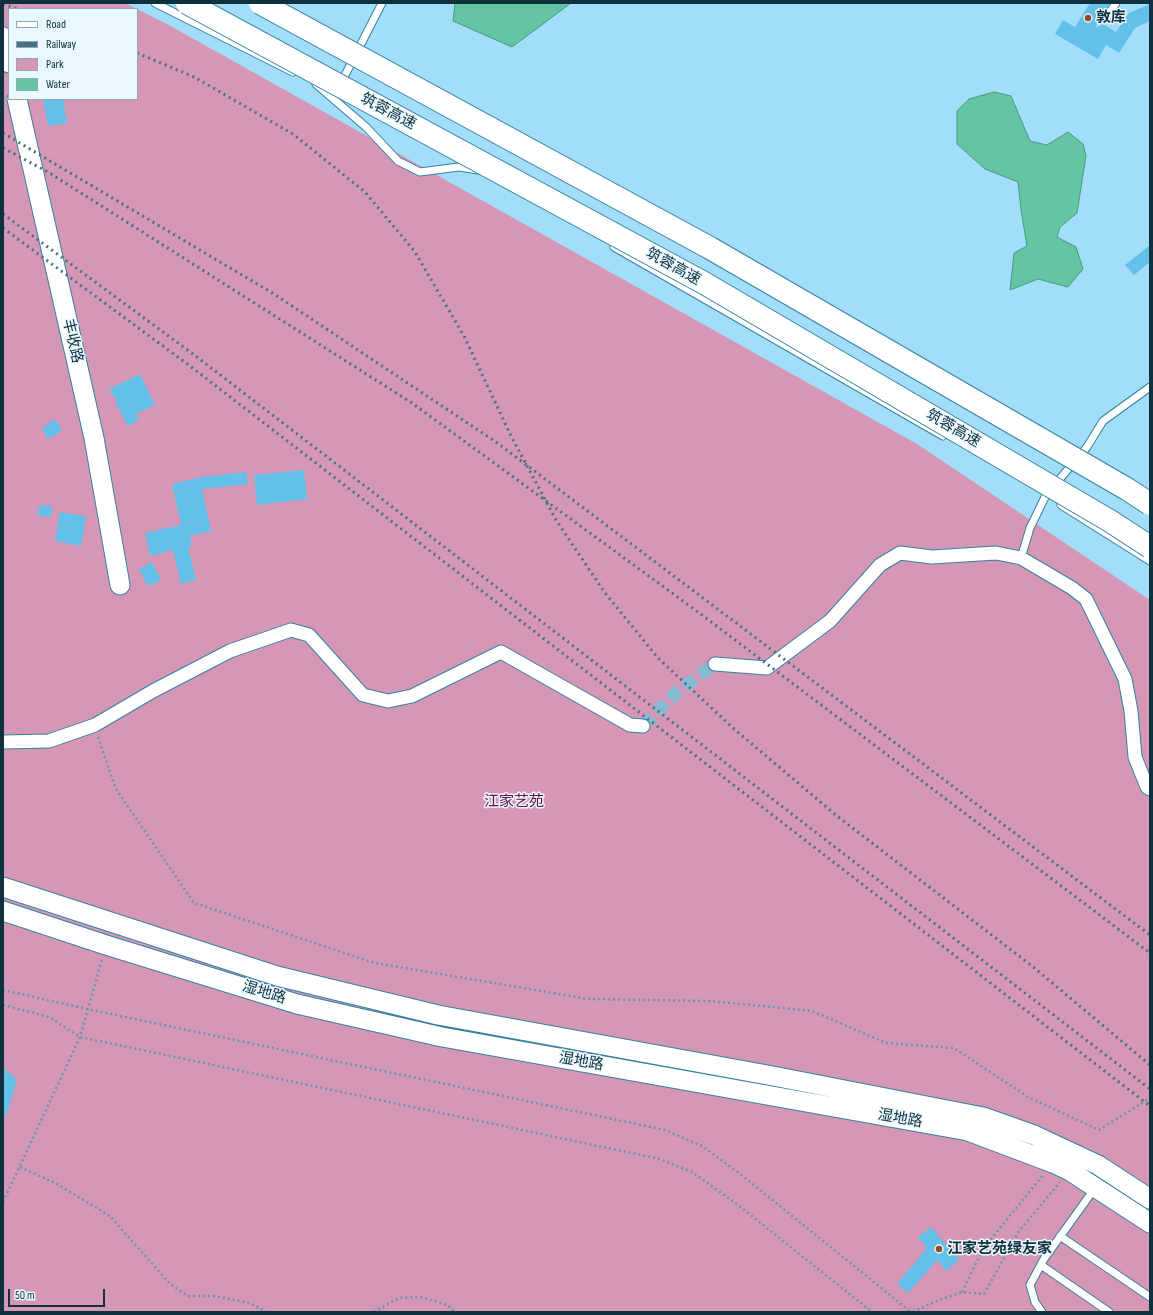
<!DOCTYPE html>
<meta charset="utf-8">
<style>
body{margin:0}
#map{position:relative;width:1153px;height:1315px;overflow:hidden;background:#a2def9;font-family:"Sofia Sans Condensed",sans-serif}
canvas{display:block}
.frame{position:absolute;inset:0;border:4px solid #0f303d;pointer-events:none}
.legend{position:absolute;left:8px;top:8px;width:130px;height:92px;box-sizing:border-box;background:#e9f7fe;border:1px solid #92a7b1;margin:0;padding:5px 7px;list-style:none;font-size:12px;color:#0f303d}
.legend li{display:flex;align-items:center;gap:8px;height:20px}
.legend b{width:20px;border:1px solid #92a7b1}
.scale{position:absolute;left:8px;top:1289px;width:97px;height:18px;box-sizing:border-box;border:2px solid #0f303d;border-top:0;padding-left:5px;font-size:12px;line-height:14px;white-space:nowrap;color:#0f303d;-webkit-text-stroke:3px #e9f7fe;paint-order:stroke}
</style>
<div id="map">
<canvas width="1153" height="1315"></canvas>
<div class="frame"></div>
<ul class="legend">
<li><b style="height:5px;background:#fff"></b>Road</li>
<li><b style="height:5px;background:#467184"></b>Railway</li>
<li><b style="height:11px;background:#d697b6"></b>Park</li>
<li><b style="height:11px;background:#64c5a3"></b>Water</li>
</ul>
<div class="scale">50 m</div>
</div>
<script>
const g = document.querySelector('canvas').getContext('2d');
g.lineJoin = 'round';
function paint(path, color) { g.fillStyle = color; g.fill(path, 'evenodd'); }
const poly = rows => new Path2D(rows.map(r => 'M' + r).join(''));
function trace(path, color, width, dash) { g.strokeStyle = color; g.lineWidth = width; g.lineCap = dash ? 'butt' : 'round'; g.setLineDash(dash || []); g.stroke(path); }
function write(font, color, halo, rows, align = 'center') {
  g.font = font + ' "Sofia Sans Condensed","Noto Sans SC",sans-serif'; g.lineWidth = 3; g.setLineDash([]); g.textBaseline = 'middle'; g.strokeStyle = halo; g.fillStyle = color; for (const [text, x, y, turn = 0] of rows) {
    g.save(); g.translate(x, y); g.rotate((+turn || 0) * Math.PI / 180); g.textAlign = isNaN(turn) ? turn : align; if (halo) g.strokeText(text, 0, 0); g.fillText(text, 0, 0); g.restore();
  }
}
paint(poly([
 [3,3,125,3,167,24,917,444,1150,600,1150,1312,3,1312],
 [9,9,137,9,137,99,9,99]
]), '#d697b6');
const water = poly([
 [455,3,571,3,512,47,453,21,455,3],
 [994,92,1011,96,1030,141,1047,145,1068,132,1083,144,1086,156,1077,213,1060,227,1057,237,1076,247,1083,269,1068,287,1038,279,1010,290,1014,253,1027,246,1021,210,1018,182,985,169,957,144,957,111,969,99,994,92]
]);
paint(water, '#64c5a3');
trace(water, '#4a9884', 1);
paint(poly([
 [1090,3,1110,3,1095,28,1103,24,1116,32,1129,13,1150,4,1150,21,1135,28,1119,53,1106,45,1098,59,1055,34,1063,20,1075,27],
 [43,99,63,99,67,123,48,126],
 [1150,245,1150,262,1134,275,1125,265],
 [140,374,155,405,136,414,139,420,128,426,115,402,117,401,109,389],
 [55,419,62,431,48,439,42,428],
 [304,470,307,499,257,505,254,475],
 [246,472,248,484,202,489,211,531,190,536,192,546,188,547,196,580,181,584,173,550,150,556,145,533,181,525,172,484,202,477],
 [39,505,52,506,51,517,38,516],
 [60,512,86,516,81,546,55,541],
 [152,562,161,580,148,586,139,569],
 [3,1067,17,1080,6,1116,3,1116],
 [931,1227,959,1260,946,1271,937,1260,908,1293,897,1284,927,1248,918,1237]
]), '#63c1e9');
trace(poly([
 [643,726,676,693,715,664]
]), '#85bbd3', 13, [13, 6]);
const lane = poly([
 [155,3,293,72],
 [1107,17,1116,3],
 [341,83,382,3],
 [316,84,366,127,398,161,420,172,459,167,478,170],
 [614,247,943,436],
 [1061,505,1150,561],
 [1021,558,1030,528,1046,495,1087,447,1103,421,1150,387],
 [1060,1236,1150,1297],
 [1041,1265,1109,1312],
 [1042,1312,1035,1302,1030,1285,1044,1259,1095,1188]
]);
const street = poly([
 [715,664,767,668,830,621,880,565,900,553,932,557,996,553,1021,558,1072,588,1086,599,1125,679,1131,711,1135,757,1147,787,1150,789],
 [3,742,49,741,95,725,153,691,230,651,291,630,309,635,363,695,388,701,412,696,501,652,630,725,643,726]
]);
const secondary = poly([
 [3,37,9,63],
 [17,99,94,438,120,585],
 [3,887,277,976,438,1015,773,1076,983,1117,1034,1135,1098,1165,1150,1199],
 [3,911,106,945,297,1004,442,1037,968,1131,1053,1163,1070,1171,1150,1223]
]);
trace(lane, '#3381a0', 9);
trace(street, '#3381a0', 15);
trace(secondary, '#3381a0', 21);
trace(poly([
 [98,737,116,789,194,903,375,963,588,999,711,1001,812,1011,886,1043,954,1048,1028,1097,1099,1130,1150,1098],
 [3,990,87,1009,665,1130,702,1146,739,1173,911,1312],
 [3,1005,49,1017,80,1037,660,1159,692,1172,738,1205,872,1312],
 [20,1167,57,1184,110,1216,170,1284,188,1296,215,1296,249,1303,267,1312],
 [3,1202,80,1037,102,959],
 [962,1292,983,1249,1043,1175],
 [374,1312,399,1298,421,1297,448,1305,454,1312],
 [913,1312,939,1300,962,1292,984,1294,1019,1231,1060,1182]
]), '#6697ac', 2.5, [2, 3]);
trace(lane, '#fff', 7);
trace(street, '#fff', 13);
trace(secondary, '#fff', 19);
trace(poly([
 [3,4,17,9],
 [137,53,194,77,293,134,365,192,415,252,464,336,511,436,556,520,605,593,658,658,733,728,837,816,1032,966,1150,1065],
 [3,133,274,294,496,442,1150,935],
 [3,148,48,172,412,403,694,609,1150,953],
 [3,214,197,357,1150,1089],
 [3,228,190,366,1150,1106]
]), '#467184', 3, [2, 4]);
const highwayBridge = poly([
 [187,3,704,283,1110,521,1150,547],
 [260,3,710,248,1127,489,1150,504]
]);
trace(highwayBridge, '#3381a0', 24, []);
trace(highwayBridge, '#fff', 22);
for (const [x, y, r, color] of [
 [1088,18,4,"#924c24"],
 [939,1249,4,"#924c24"]
]) { const dot = new Path2D(); dot.arc(x, y, r, 0, 2 * Math.PI); g.fillStyle = color; g.fill(dot); trace(dot, '#e9f7fe', 1.5); }
write('bold 15px', '#0f303d', '#e9f7fe', [
 ["敦库",1096,18],
 ["江家艺苑绿友家",947,1249]
], 'left');
write('15px', '#0f303d', '#e9f7fe', [
 ["筑蓉高速",388,112,28],
 ["筑蓉高速",673,267,29],
 ["丰收路",72,341,77],
 ["筑蓉高速",953,429,30],
 ["湿地路",264,993,17],
 ["湿地路",581,1062,10],
 ["湿地路",900,1119,10]
]);
write('15px', '#690d47', '#e9f7fe', [
 ["江家艺苑",514,802]
]);
</script>
